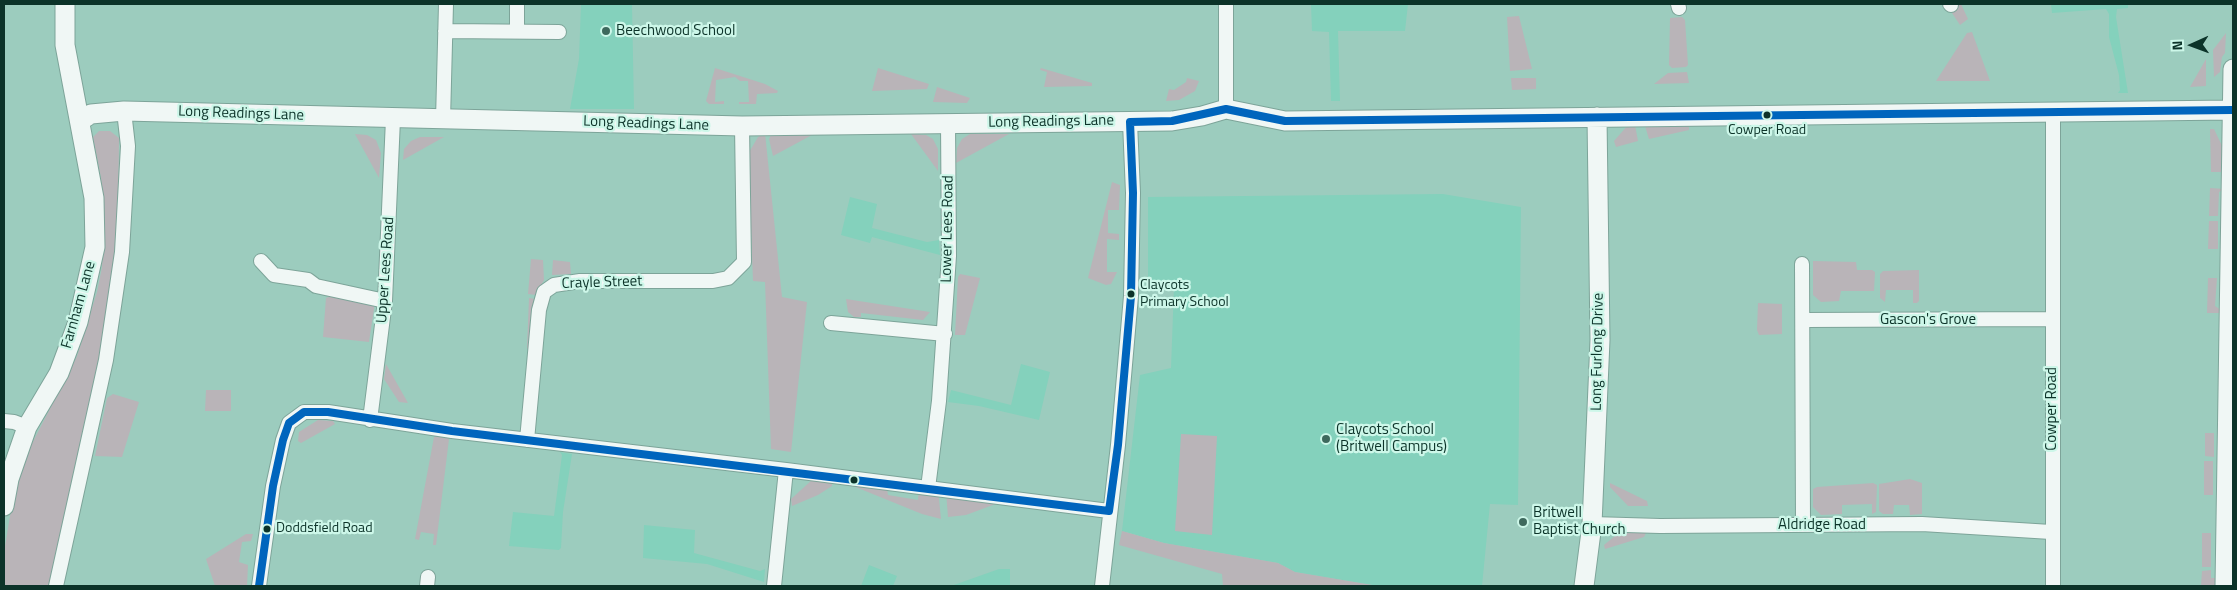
<!DOCTYPE html>
<style>
body{margin:0}
#map{position:relative;width:2237px;height:590px;overflow:hidden;background:#9cccbe;font-family:"Titillium Web",sans-serif}
canvas{display:block}
.frame{position:absolute;inset:0;border:5px solid #0c3329;pointer-events:none}
.north{position:absolute;left:2167px;top:20px;width:50px;height:50px;-webkit-text-stroke:4px #cdf7e9;paint-order:stroke;rotate:268deg;font-size:14px;font-weight:700;line-height:20px;text-align:center;color:#0c3329}
.north::after{content:'';display:block;margin:auto;width:18px;height:22px;background:#0c3329;clip-path:polygon(50% 0,100% 100%,50% 72%,0 100%)}
</style>
<div id="map">
<canvas width="2237" height="590"></canvas>
<div class="frame"></div>
<div class="north">N</div>
</div>
<script>
const g = document.querySelector('canvas').getContext('2d');
g.lineJoin = 'round';
function paint(path, color) { g.fillStyle = color; g.fill(path, 'evenodd'); }
const poly = rows => new Path2D(rows.map(r => 'M' + r).join(''));
function trace(path, color, width, dash) { g.strokeStyle = color; g.lineWidth = width; g.lineCap = dash ? 'butt' : 'round'; g.setLineDash(dash || []); g.stroke(path); }
function write(font, color, halo, rows, align = 'center') {
  g.font = font + ' "Titillium Web",sans-serif'; g.lineWidth = 4.5; g.setLineDash([]); g.textBaseline = 'middle'; g.strokeStyle = halo; g.fillStyle = color; for (const [text, x, y, turn = 0] of rows) {
    g.save(); g.translate(x, y); g.rotate((+turn || 0) * Math.PI / 180); g.textAlign = isNaN(turn) ? turn : align; if (halo) g.strokeText(text, 0, 0); g.fillText(text, 0, 0); g.restore();
  }
}
paint(poly([
 [581,4,632,4,634,109,570,109,579,59],
 [1311,4,1408,4,1405,31,1338,31,1340,101,1331,101,1329,32,1312,31],
 [2051,4,2128,4,2128,8,2117,9,2116,17,2128,93,2118,93,2120,90,2119,75,2109,37,2109,14,2106,9,2052,13],
 [1443,194,1521,207,1518,505,1490,504,1482,586,1378,586,1295,572,1278,563,1164,543,1122,531,1140,375,1171,368,1174,287,1155,284,1148,278,1148,197],
 [850,197,877,204,872,228,927,242,939,240,940,255,872,237,870,243,841,235],
 [1021,364,1050,372,1039,420,979,406,948,402,951,390,1011,405],
 [560,452,572,454,563,512,561,548,559,550,509,546,513,512,554,516,562,455],
 [644,525,695,530,694,553,760,571,765,569,764,582,707,564,643,558],
 [869,565,897,576,893,586,861,586],
 [999,569,1010,569,1010,586,951,586]
]), '#84d1bc');
paint(poly([
 [1961,4,1968,19,1960,25,1950,10],
 [1519,16,1532,69,1510,71,1507,17],
 [1682,17,1685,20,1688,65,1686,67,1672,68,1669,65,1670,18],
 [1972,32,1990,81,1936,81,1967,33],
 [2226,33,2225,53,2222,57,2220,72,2214,77,2213,50],
 [2206,59,2206,86,2190,87],
 [715,68,765,84,778,91,777,93,757,94,756,104,739,104,739,102,749,102,748,81,740,81,735,77,716,80,715,102,724,101,724,104,709,104,706,101],
 [878,68,929,84,927,89,872,91],
 [1041,68,1092,83,1092,86,1044,87,1047,72,1040,70],
 [1687,72,1689,83,1654,84,1668,73],
 [1187,78,1199,81,1195,91,1179,100,1166,101,1169,89,1174,90,1186,82],
 [1511,78,1536,78,1536,89,1512,90],
 [937,87,970,98,967,103,933,102],
 [1689,123,1689,130,1649,139,1645,126],
 [1628,125,1635,125,1638,141,1616,147,1614,141],
 [2210,129,2214,129,2225,152,2223,172,2211,172],
 [99,131,110,131,119,138,118,237,106,342,50,586,4,586,4,552,15,486,22,463,77,356,97,292,102,267,104,221,101,178,93,137],
 [809,132,812,135,773,156,769,139,772,133],
 [765,133,782,297,807,302,791,452,771,449,765,282,753,281,748,154,758,137],
 [355,134,367,135,376,140,381,153,379,178],
 [911,134,926,135,933,139,938,149,938,171],
 [970,134,1009,134,956,163,957,148,962,139],
 [420,137,444,137,403,160,404,149,411,141],
 [1112,182,1120,185,1119,210,1108,210,1108,233,1119,234,1119,240,1107,239,1107,272,1117,272,1111,284,1106,285,1088,278],
 [2210,188,2225,189,2219,192,2218,216,2209,216],
 [2209,221,2218,221,2218,249,2208,249],
 [531,259,543,260,544,280,536,295,528,294],
 [553,260,570,262,571,274,552,275],
 [1813,261,1856,262,1857,270,1872,270,1875,272,1874,291,1841,291,1839,301,1821,302,1813,295],
 [1919,270,1919,301,1917,303,1913,303,1913,290,1886,290,1885,302,1880,298,1880,274,1883,271],
 [960,274,980,278,965,335,955,335,958,277],
 [2208,278,2217,278,2215,306,2221,310,2221,313,2207,313],
 [336,294,375,302,369,342,323,337,326,298],
 [529,298,536,299,529,350,527,348],
 [846,299,930,312,923,320,861,313,861,317,854,317,848,312],
 [1758,303,1782,304,1782,334,1759,335,1757,330],
 [386,364,408,403,399,402,384,379],
 [206,390,231,390,231,411,205,411],
 [113,394,139,402,122,457,95,456,107,398],
 [318,420,333,421,335,424,301,443,298,441,299,432],
 [2205,433,2214,433,2214,457,2205,456],
 [437,434,448,437,449,439,436,545,433,545,434,534,421,532,419,540,415,539,434,437],
 [1181,434,1217,436,1212,535,1175,531],
 [2204,461,2213,461,2213,495,2204,495],
 [1910,479,1922,483,1922,514,1910,515,1909,505,1894,505,1893,514,1883,514,1879,511,1879,484],
 [812,480,832,483,832,486,818,495,792,506,791,499],
 [853,481,886,483,888,495,918,500,919,487,938,489,941,519,922,514,853,486],
 [1610,483,1647,501,1648,506,1628,506,1610,487],
 [1873,483,1877,485,1876,512,1872,514,1872,504,1842,505,1842,514,1821,515,1813,507,1813,489,1817,487],
 [946,492,1001,502,966,515,948,517],
 [1626,527,1647,531,1644,537,1605,549,1604,545],
 [1122,531,1164,543,1278,563,1295,572,1378,586,1223,586,1222,574,1119,545],
 [2202,533,2211,533,2211,567,2202,567],
 [246,534,253,534,251,541,242,542,239,562,248,565,247,586,215,586,206,559],
 [2211,570,2211,578,2216,578,2216,586,2201,586,2202,571]
]), '#b9b4b8');
const street = poly([
 [517,4,517,31],
 [1678,4,1679,8],
 [1950,4,1951,5],
 [445,31,559,32],
 [1226,109,1226,4],
 [443,120,446,4],
 [261,261,274,275,308,280,316,286,385,301],
 [1802,264,1803,524],
 [1804,320,2053,319],
 [831,323,945,334],
 [370,420,385,301,393,119],
 [4,421,14,422,27,427],
 [527,440,539,310,544,292,554,285,580,281,713,281,728,278,744,262,742,126],
 [928,488,939,401,949,256,948,123],
 [1592,524,1660,526,1922,524,2051,532],
 [56,586,106,360,122,252,128,146,124,111],
 [259,586,273,486,283,440,289,423,304,412,328,412,452,431,786,470,1109,511],
 [427,586,428,577],
 [774,586,786,470],
 [1102,586,1118,445,1131,296,1133,193,1130,122],
 [2053,586,2053,113]
]);
const secondary = poly([
 [80,121,91,114,124,111,742,126,1172,121,1202,116,1226,109,1285,121,2232,110],
 [4,506,9,479,27,427,59,373,78,322,95,247,94,198,65,45,65,4],
 [1584,586,1592,524,1600,340,1597,117],
 [2225,586,2233,69]
]);
trace(street, '#7da499', 16);
trace(secondary, '#7da499', 21);
trace(street, '#f0f7f5', 14);
trace(secondary, '#f0f7f5', 19);
trace(poly([
 [1130,122,1172,121,1226,109,1285,121,2232,110],
 [1109,511,1118,445,1131,296,1133,193,1130,122],
 [259,586,273,486,283,440,289,423,304,412,328,412,452,431,1109,511]
]), '#0065bd', 8);
for (const [x, y, r, color] of [
 [606,31,5,"#3e695d"],
 [1767,115,4.5,"#0c3329"],
 [1131,294,4.5,"#0c3329"],
 [1326,439,5,"#3e695d"],
 [854,480,4.5,"#0c3329"],
 [1523,522,5,"#3e695d"],
 [267,529,4.5,"#0c3329"]
]) { const dot = new Path2D(); dot.arc(x, y, r, 0, 2 * Math.PI); g.fillStyle = color; g.fill(dot); trace(dot, '#cdf7e9', 2); }
write('14px', '#0c3329', '#cdf7e9', [
 ["Cowper Road",1767,131,"center"],
 ["Claycots",1140,286],
 ["Primary School",1140,303],
 ["Doddsfield Road",276,529]
], 'left');
write('15px', '#0c3329', '#cdf7e9', [
 ["Beechwood School",616,31],
 ["Claycots School",1336,430],
 ["(Britwell Campus)",1336,447],
 ["Britwell",1533,513],
 ["Baptist Church",1533,530]
], 'left');
write('15px', '#0c3329', '#cdf7e9', [
 ["Long Readings Lane",241,114,2],
 ["Long Readings Lane",1051,122,-1],
 ["Long Readings Lane",646,124,2],
 ["Lower Lees Road",948,229,-89],
 ["Upper Lees Road",386,270,-86],
 ["Crayle Street",602,283,-2],
 ["Farnham Lane",79,305,-74],
 ["Gascon's Grove",1928,320],
 ["Long Furlong Drive",1598,352,-89],
 ["Cowper Road",2052,409,-90],
 ["Aldridge Road",1822,525]
]);
</script>
